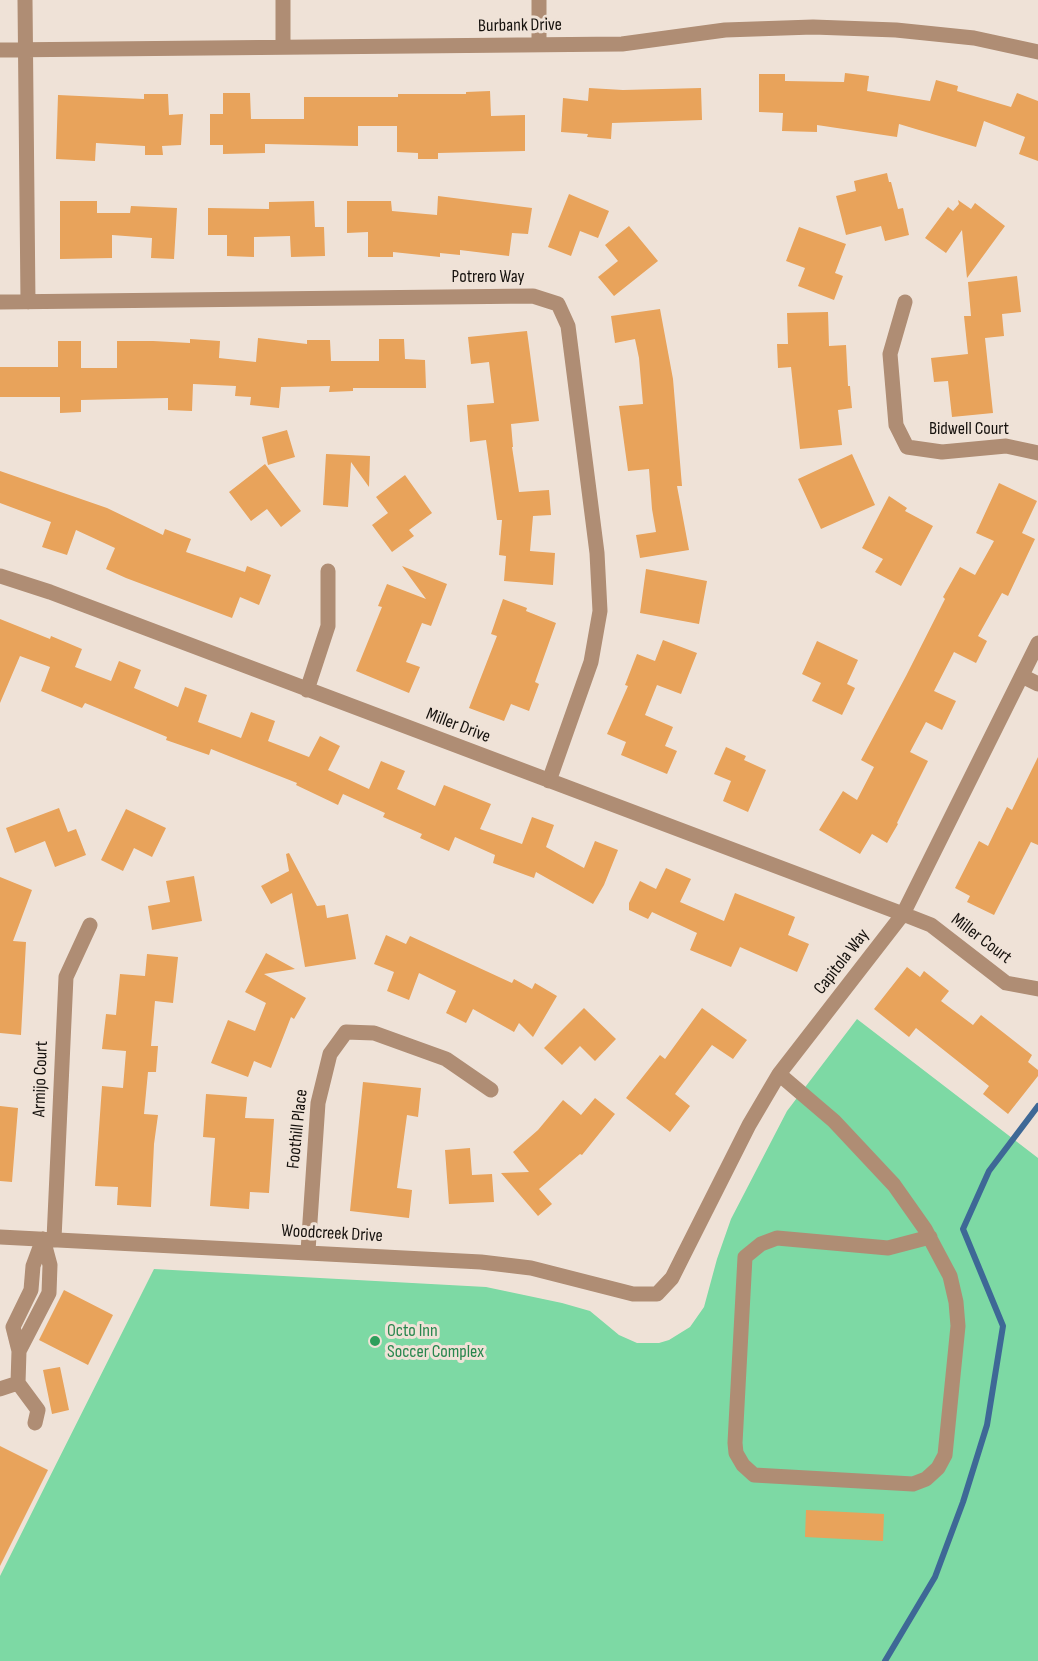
<!DOCTYPE html>
<style>
body{margin:0}
canvas{display:block;background:#efe2d7}
</style>
<canvas width="1038" height="1661"></canvas>
<script>
const g = document.querySelector('canvas').getContext('2d');
g.lineJoin = 'round';
function paint(path, color) { g.fillStyle = color; g.fill(path, 'evenodd'); }
const poly = rows => new Path2D(rows.map(r => 'M' + r).join(''));
function trace(path, color, width, dash) { g.strokeStyle = color; g.lineWidth = width; g.lineCap = dash ? 'butt' : 'round'; g.setLineDash(dash || []); g.stroke(path); }
function write(font, color, halo, rows, align = 'center') {
  g.font = font + ' "Sofia Sans Condensed",sans-serif'; g.lineWidth = 6; g.setLineDash([]); g.textBaseline = 'middle'; g.strokeStyle = halo; g.fillStyle = color; for (const [text, x, y, turn = 0] of rows) {
    g.save(); g.translate(x, y); g.rotate((+turn || 0) * Math.PI / 180); g.textAlign = isNaN(turn) ? turn : align; if (halo) g.strokeText(text, 0, 0); g.fillText(text, 0, 0); g.restore();
  }
}
paint(poly([
 [857,1019,1038,1158,1038,1661,0,1661,0,1576,154,1269,486,1287,562,1303,590,1311,619,1335,637,1343,659,1343,669,1340,690,1327,704,1307,717,1259,731,1219,787,1111]
]), '#7dd9a4');
trace(poly([
 [885,1661,935,1577,963,1502,987,1425,1003,1326,963,1229,989,1171,1038,1106]
]), '#3e6896', 6);
paint(poly([
 [845,73,869,76,867,91,930,101,936,80,958,86,957,91,1011,107,1017,93,1038,101,1038,161,1019,154,1025,137,984,121,976,147,899,124,897,137,817,125,817,132,782,131,783,113,759,112,759,74,785,74,785,81,844,82],
 [589,88,623,90,701,88,702,120,612,123,611,139,587,137,588,134,561,132,563,98,588,101],
 [490,91,491,116,525,115,525,151,438,153,438,159,418,159,418,153,397,152,397,126,358,126,358,146,265,144,265,153,223,154,223,145,210,145,210,114,223,114,223,93,250,93,251,119,304,119,304,97,398,97,398,94,466,94,466,92],
 [144,94,168,94,169,115,183,114,181,145,162,146,163,155,145,155,145,146,96,143,95,161,56,159,58,95,144,99],
 [887,173,889,182,891,182,898,209,903,208,909,235,885,241,881,226,846,235,836,196,856,191,854,181],
 [569,194,609,211,598,238,580,231,571,256,548,247],
 [438,196,532,208,528,234,512,233,509,256,460,250,460,255,440,253,440,257,393,252,393,257,368,257,368,232,347,233,347,201,391,201,392,211,437,215],
 [958,200,971,209,975,203,1005,226,967,278,962,230,946,253,925,238,948,207,953,211,959,204],
 [60,201,97,201,97,213,130,213,131,206,177,208,174,259,151,258,152,238,112,235,112,258,60,259],
 [314,201,315,227,324,227,325,256,291,257,290,236,254,237,254,257,227,256,227,235,208,235,208,208,269,209,269,202],
 [629,226,658,261,614,296,598,277,618,261,605,245],
 [799,227,846,244,835,273,843,276,834,300,798,286,805,268,786,261],
 [1017,276,1021,312,1002,314,1004,336,985,338,993,413,952,417,948,381,934,382,931,358,968,354,964,316,971,316,968,282],
 [660,309,673,379,682,486,677,486,689,550,640,558,636,535,656,532,652,509,649,469,628,471,619,406,643,404,639,358,635,339,615,343,611,316],
 [828,312,829,346,846,345,848,386,850,386,852,408,838,410,842,445,800,449,791,367,778,368,777,344,788,344,787,313],
 [527,331,539,421,511,424,513,447,512,447,519,492,549,490,551,515,533,516,530,551,555,553,553,585,504,581,506,556,499,555,502,520,497,520,486,440,470,442,467,405,494,403,489,362,471,364,468,337],
 [258,338,307,344,307,340,330,340,331,361,379,361,379,339,404,339,405,359,425,360,426,388,353,388,353,391,329,392,330,386,281,387,279,408,250,405,251,397,235,396,236,386,193,384,192,411,168,410,168,398,81,400,81,412,60,413,60,397,0,397,0,367,58,367,58,341,81,341,81,368,117,368,117,341,153,341,190,343,190,339,220,341,219,358,256,362],
 [287,430,295,457,268,465,262,437],
 [326,454,370,456,369,487,351,462,348,507,323,505],
 [852,454,875,505,821,529,798,479],
 [265,464,301,511,281,527,267,509,251,521,229,492],
 [0,471,107,508,163,535,165,529,191,539,186,552,245,572,247,566,271,575,259,605,240,597,232,618,126,578,106,569,115,548,76,530,67,555,42,547,51,522,0,503],
 [405,475,432,513,409,530,414,536,392,552,372,525,388,513,376,497],
 [999,483,1037,501,1022,533,1035,539,1008,596,1002,593,978,636,987,641,976,663,954,652,934,691,956,701,942,730,926,722,910,752,928,761,897,823,898,824,887,843,872,834,860,854,819,830,843,791,857,800,874,767,861,760,906,676,945,599,943,597,960,567,975,575,994,541,976,533],
 [889,496,907,508,905,511,933,526,901,586,875,572,883,559,862,548],
 [402,566,447,584,431,626,422,623,406,662,420,667,409,693,356,671,382,607,378,606,387,584,426,599],
 [646,569,707,581,699,624,640,613],
 [503,599,527,608,526,611,556,623,535,682,539,684,529,711,511,704,504,721,469,708,497,636,491,634],
 [0,619,50,639,51,636,82,649,75,667,111,681,119,661,141,670,134,688,178,707,185,687,207,695,198,722,241,738,251,712,275,721,268,741,309,757,320,736,340,746,328,770,369,789,381,761,405,771,397,789,435,806,444,785,491,804,480,829,522,844,532,817,554,825,546,847,584,868,595,841,618,850,604,885,593,904,536,872,534,878,493,863,495,855,455,837,449,851,420,838,422,834,383,817,385,813,343,794,338,805,296,785,297,783,211,749,209,755,166,740,167,737,85,703,82,708,41,691,50,667,20,656,0,703],
 [663,640,697,653,681,694,657,685,645,715,673,727,665,746,677,751,667,774,621,755,626,742,607,734,628,686,625,685,637,654,655,661],
 [817,641,858,660,847,684,855,688,842,715,812,701,821,683,802,674],
 [726,747,746,756,744,760,766,770,748,812,723,801,731,781,714,774],
 [1038,757,1038,845,1031,842,994,915,967,902,970,896,955,888,979,841,988,846,1007,807,1012,810],
 [59,808,68,832,76,829,86,855,55,867,45,841,15,853,6,828],
 [126,809,166,828,152,857,134,848,123,871,101,860],
 [289,853,317,906,325,905,327,918,348,914,356,959,305,967,292,893,271,904,261,886,289,871,286,854],
 [666,868,691,879,680,902,724,921,735,893,795,917,788,935,809,944,797,972,740,947,731,967,690,950,697,933,652,912,648,919,629,910,629,903,640,881,656,889],
 [194,876,202,921,152,930,148,906,170,902,166,881],
 [0,877,32,890,13,941,26,942,21,1035,0,1033],
 [386,935,406,944,410,936,512,983,514,979,532,989,535,983,557,996,533,1037,519,1023,514,1032,473,1009,466,1023,446,1013,456,991,419,973,409,1000,387,991,394,972,374,964],
 [266,953,295,969,264,974,306,998,294,1019,291,1017,271,1068,254,1061,248,1077,211,1063,228,1020,255,1031,266,1003,245,992],
 [147,954,178,957,173,1003,155,1001,151,1046,158,1046,156,1072,148,1072,144,1114,158,1115,154,1144,151,1207,117,1205,118,1187,95,1186,102,1086,123,1088,126,1051,102,1049,106,1014,116,1015,120,974,145,976],
 [907,967,920,977,924,971,949,991,941,1001,973,1025,981,1015,1032,1055,1028,1062,1038,1070,1038,1076,1008,1114,983,1094,989,1086,916,1028,909,1037,874,1009],
 [584,1008,616,1039,595,1061,580,1046,562,1065,544,1048],
 [702,1008,747,1040,733,1059,712,1045,675,1094,690,1106,670,1132,626,1098,660,1055,665,1059],
 [363,1082,421,1088,418,1117,407,1115,397,1188,412,1190,409,1218,350,1211],
 [206,1094,247,1097,245,1118,274,1119,269,1193,250,1192,249,1209,210,1206,215,1138,203,1137],
 [595,1098,615,1114,582,1155,580,1154,539,1189,552,1204,538,1216,501,1173,529,1172,513,1152,538,1130,563,1100,581,1115],
 [0,1106,18,1108,12,1182,0,1181],
 [470,1148,472,1175,492,1174,494,1202,449,1204,445,1150],
 [64,1290,113,1315,88,1365,39,1340],
 [60,1367,69,1410,52,1414,43,1370],
 [0,1446,48,1470,0,1566],
 [806,1510,884,1514,883,1541,805,1537]
]), '#e8a35b');
trace(poly([
 [25,0,28,302],
 [283,0,283,47],
 [539,45,539,0],
 [0,50,622,44,725,30,813,27,896,30,974,38,1038,52],
 [0,302,533,296,558,304,568,326,597,553,600,611,591,662,549,781],
 [905,302,890,354,896,425,907,447,942,452,1006,446,1038,453],
 [0,576,50,592,903,914,931,925,1006,983,1038,989],
 [1022,676,1038,684],
 [307,690,328,626,328,571],
 [779,1074,834,1121,894,1185,925,1229,950,1276,956,1302,958,1326,945,1455,938,1468,926,1479,913,1484,754,1475,743,1465,736,1453,735,1443,745,1257,761,1244,777,1238,888,1248,930,1237],
 [0,1237,481,1262,531,1268,633,1294,657,1294,672,1278,682,1258,749,1125,779,1074,903,914,1038,643],
 [54,1239,66,977,90,925],
 [308,1251,318,1103,330,1054,346,1032,374,1033,446,1059,491,1090],
 [19,1351,49,1293,50,1265,43,1239],
 [0,1389,18,1383],
 [35,1423,38,1410,18,1383,19,1351,13,1327,31,1290,33,1266,43,1239]
]), '#af8d74', 15);
for (const [x, y, r, color] of [
 [375,1341,6,"#2e9e5b"]
]) { const dot = new Path2D(); dot.arc(x, y, r, 0, 2 * Math.PI); g.fillStyle = color; g.fill(dot); trace(dot, '#efe2d7', 2); }
write('18px', '#15110d', '#efe2d7', [
 ["Burbank Drive",520,26,-1],
 ["Potrero Way",488,277],
 ["Bidwell Court",969,429],
 ["Miller Drive",458,726,21],
 ["Miller Court",981,939,37],
 ["Capitola Way",842,962,-52],
 ["Armijo Court",41,1079,-88],
 ["Foothill Place",298,1129,-84],
 ["Woodcreek Drive",332,1234,3]
]);
write('18px', '#27864d', '#efe2d7', [
 ["Octo Inn",387,1331],
 ["Soccer Complex",387,1352]
], 'left');
</script>
